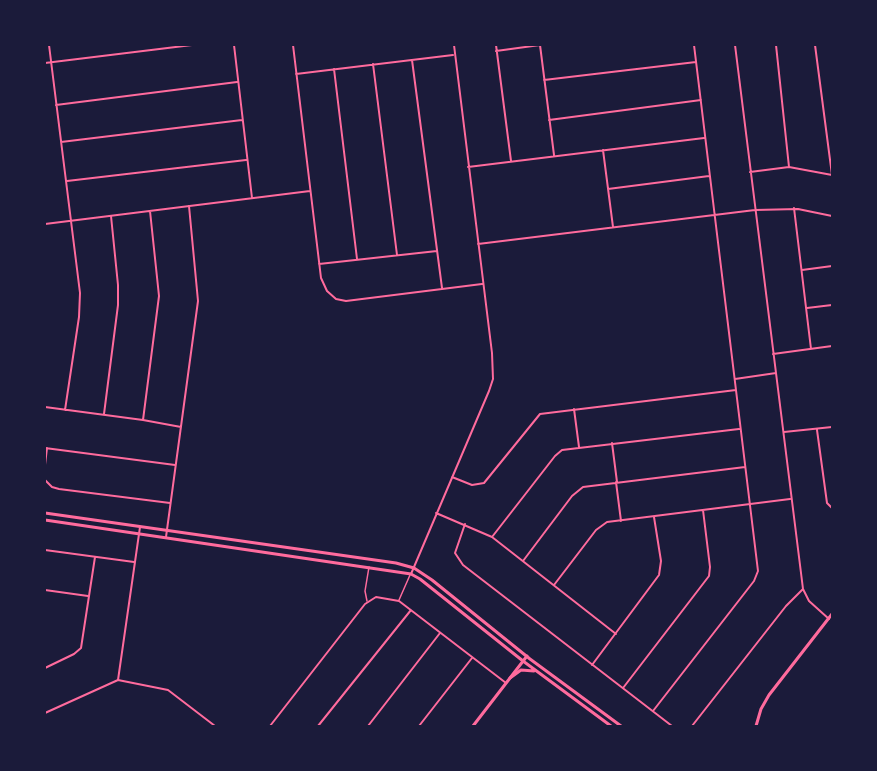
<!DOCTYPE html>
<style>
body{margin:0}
#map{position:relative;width:877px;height:771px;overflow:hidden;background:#1b1b3a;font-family:Poppins,sans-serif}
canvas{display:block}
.frame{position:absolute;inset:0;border:46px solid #1b1b3a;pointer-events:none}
</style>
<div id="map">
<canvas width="877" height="771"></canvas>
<div class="frame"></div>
</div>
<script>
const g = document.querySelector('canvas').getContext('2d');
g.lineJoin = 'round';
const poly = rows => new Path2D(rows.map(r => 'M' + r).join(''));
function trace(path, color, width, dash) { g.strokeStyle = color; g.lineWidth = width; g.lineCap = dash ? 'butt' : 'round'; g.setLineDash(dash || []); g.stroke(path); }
trace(poly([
 [399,600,410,575],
 [367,601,365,591,369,567]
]), '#ff6b9d', 1.5);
trace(poly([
 [49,45,80,293,79,317,65,410],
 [234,45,252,198],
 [293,45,321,278,327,291,336,299,346,301,482,284],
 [496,45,511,161],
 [735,45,803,589,809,601,829,619],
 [776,45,789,167],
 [815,45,832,175],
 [496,51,540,45,554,155],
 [412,60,442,288],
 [45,63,192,45],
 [373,64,397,255],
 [334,69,357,259],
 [296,74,453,55],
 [544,80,696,62],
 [56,105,237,82],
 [549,120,701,100],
 [61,142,242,120],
 [603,150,613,227],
 [468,167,704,138],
 [750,172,789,167,832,175],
 [67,181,246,160],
 [608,189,709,176],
 [794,208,811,349],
 [45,224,310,191],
 [478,244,755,210,798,209,832,216],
 [319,264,437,251],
 [802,270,832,266],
 [807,308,832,305],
 [773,354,832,346],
 [735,379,776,373],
 [45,407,143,420,181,427],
 [574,409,579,447],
 [104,414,118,305,118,285,111,216],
 [143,420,159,296,150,211],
 [817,430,827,503,832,508],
 [784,432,832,427],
 [612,443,617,482],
 [45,448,175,465],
 [45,465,47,448],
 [452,477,472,485,484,483,540,414,736,390],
 [45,480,52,487,59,489,170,503],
 [616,482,621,521],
 [436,513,492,537,616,634],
 [465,524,455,553,463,565,672,726],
 [166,537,198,301,189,206],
 [492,537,555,456,562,450,739,429],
 [45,550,134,562],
 [523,561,572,496,583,487,745,467],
 [411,574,489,391,493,379,492,353,454,45],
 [554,585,596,530,607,522,790,499],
 [45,590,88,596],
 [592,665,659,575,661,561,654,517],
 [45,668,74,654,81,648,95,557],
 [118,680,140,527],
 [118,680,168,690,215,726],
 [623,688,709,576,710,567,703,510],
 [653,711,754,581,758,571,694,45],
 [45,713,118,680],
 [270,726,365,604,376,597,399,601,506,683],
 [318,726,411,610],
 [368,726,440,633],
 [419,726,472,658],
 [692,726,786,606,803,589]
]), '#ff6b9d', 2);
trace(poly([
 [473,726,527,656],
 [756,726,761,709,769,695,832,614]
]), '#ff6b9d', 3);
trace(poly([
 [45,513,396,563,414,568,432,580,530,659,621,726],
 [45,520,411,574,420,579,523,661,611,726],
 [510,678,521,670,534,671]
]), '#ff6b9d', 3);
</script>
